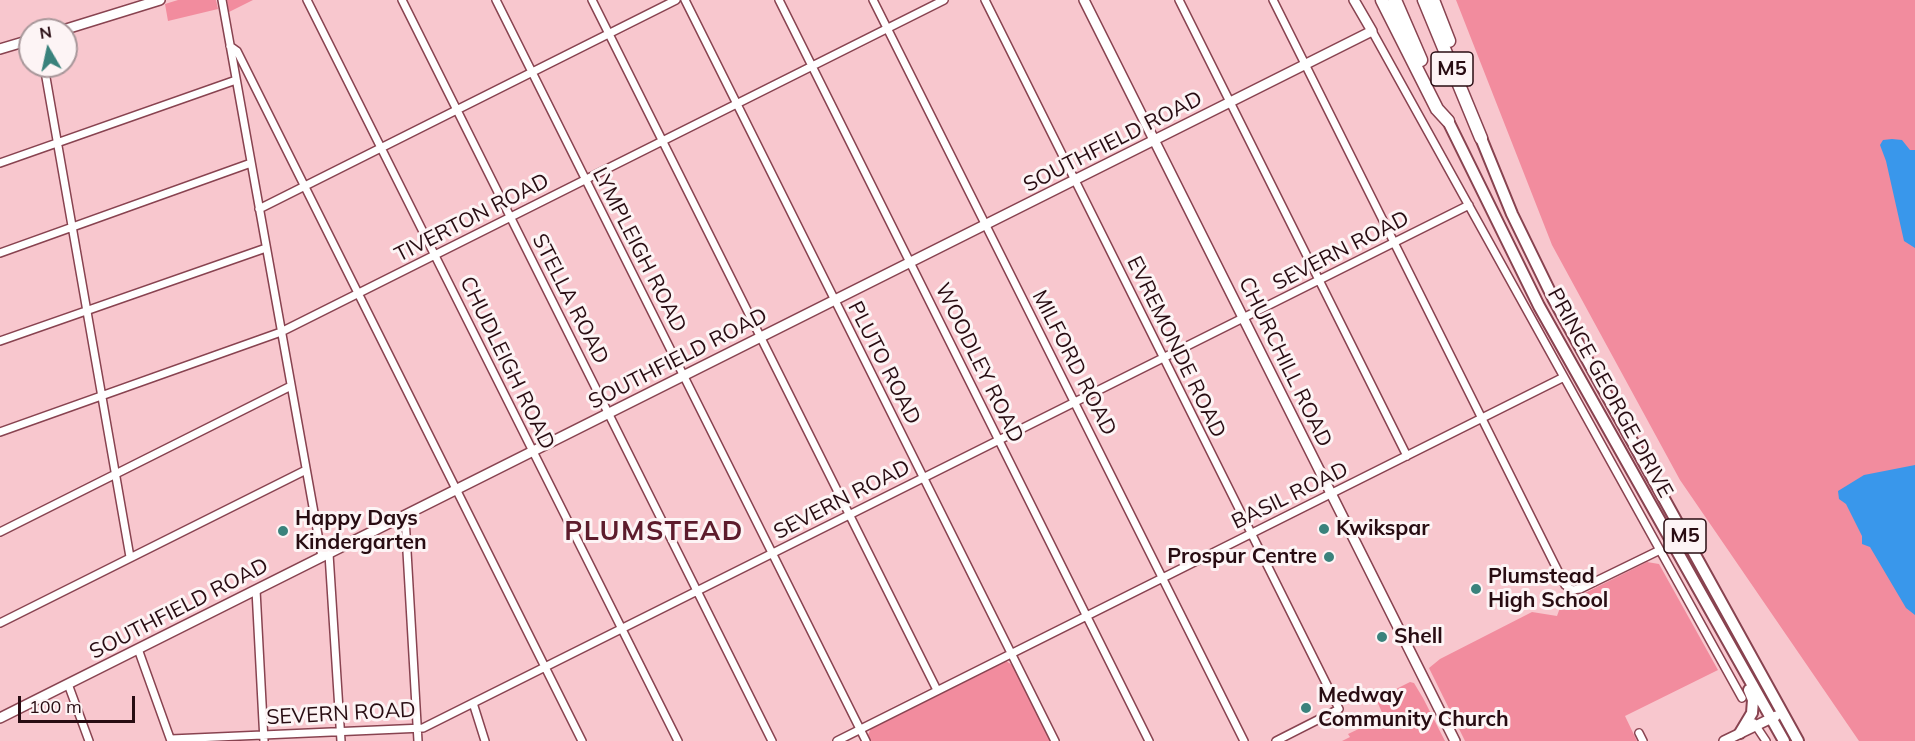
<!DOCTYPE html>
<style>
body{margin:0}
#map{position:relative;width:1915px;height:741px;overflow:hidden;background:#f8c7ce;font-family:Mulish,sans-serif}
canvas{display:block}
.north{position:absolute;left:18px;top:18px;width:60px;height:60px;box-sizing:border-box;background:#fdf4f5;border:2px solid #a8979a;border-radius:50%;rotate:351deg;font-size:16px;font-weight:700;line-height:24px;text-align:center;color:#280c12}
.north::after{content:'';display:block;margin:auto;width:21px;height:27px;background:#3a827c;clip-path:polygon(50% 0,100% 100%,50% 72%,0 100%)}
.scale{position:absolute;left:18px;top:696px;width:117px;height:27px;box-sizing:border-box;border:3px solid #280c12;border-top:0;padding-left:8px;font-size:18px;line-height:21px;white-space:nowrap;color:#280c12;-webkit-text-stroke:4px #fdf4f5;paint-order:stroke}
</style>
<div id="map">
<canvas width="1915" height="741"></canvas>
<div class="north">N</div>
<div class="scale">100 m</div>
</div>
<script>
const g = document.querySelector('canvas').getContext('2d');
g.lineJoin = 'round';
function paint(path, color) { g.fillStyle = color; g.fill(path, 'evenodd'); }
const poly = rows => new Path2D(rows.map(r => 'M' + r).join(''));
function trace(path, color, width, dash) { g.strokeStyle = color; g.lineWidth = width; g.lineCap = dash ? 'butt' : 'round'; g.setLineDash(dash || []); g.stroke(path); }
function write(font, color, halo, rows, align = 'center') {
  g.font = font + ' Mulish,sans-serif'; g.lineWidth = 6; g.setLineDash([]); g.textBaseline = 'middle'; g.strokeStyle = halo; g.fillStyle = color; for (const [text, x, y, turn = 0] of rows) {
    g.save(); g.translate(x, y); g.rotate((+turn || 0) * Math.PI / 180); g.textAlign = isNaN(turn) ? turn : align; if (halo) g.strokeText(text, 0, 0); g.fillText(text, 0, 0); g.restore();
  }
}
paint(poly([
 [178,0,216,0,218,9,168,21,165,4],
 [227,0,253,0,229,12],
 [1456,0,1915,0,1915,741,1859,741,1680,480,1552,245],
 [1647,562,1659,564,1718,670,1625,716,1637,741,1465,741,1429,668,1440,659,1532,612,1557,616,1561,605],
 [1006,661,1014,666,1051,741,870,741,868,735,871,728],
 [1410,682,1414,683,1423,698,1445,741,1342,741,1350,737,1348,734,1384,717,1376,699]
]), '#f28c9e');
paint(poly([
 [1892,139,1902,140,1910,150,1915,150,1915,248,1904,241,1886,161,1880,145,1883,140],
 [1915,465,1915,615,1906,608,1870,547,1862,544,1862,536,1846,504,1839,499,1838,491,1864,475]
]), '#3997eb');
const street = poly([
 [222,0,322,557],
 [307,0,678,741],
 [402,0,772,741],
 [496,0,866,741],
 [592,0,937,690],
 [685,0,1055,741],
 [779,0,1149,741],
 [873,0,1244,741],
 [985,0,1339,709,1276,741],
 [1179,0,1407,456],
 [1273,0,1565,585,1572,590,1580,589,1660,550],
 [1372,31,1742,698],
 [230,46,237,51,582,741],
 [44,66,130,557],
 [0,163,236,80],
 [259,209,676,0],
 [0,253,251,163],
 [0,341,266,248],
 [0,432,281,332,944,0],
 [405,517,418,741],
 [0,532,291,386],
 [329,554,341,741],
 [256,590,264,741],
 [0,623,306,470],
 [138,649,171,741],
 [68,684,89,741],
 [473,703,485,741],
 [1754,723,1766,741],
 [1639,733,1643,741],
 [171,739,423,728,1469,205],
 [837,741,1564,377]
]);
const secondary = poly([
 [1084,0,1455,741],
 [63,30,160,0],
 [0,49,30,40],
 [0,718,1372,31,1354,0],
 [1724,741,1776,716]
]);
const primary = poly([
 [1448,121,1539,306,1784,741],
 [1481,138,1512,214,1553,298,1798,741],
 [1740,733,1752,713,1753,700,1749,690]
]);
const highway = poly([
 [1382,0,1437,109,1448,121],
 [1395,0,1421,60],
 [1424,0,1481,138],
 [1433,0,1449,41]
]);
trace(street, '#884350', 10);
trace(secondary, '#884350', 12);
trace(primary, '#884350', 14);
trace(highway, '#884350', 15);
trace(street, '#fff', 7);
trace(secondary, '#fff', 9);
trace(primary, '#fff', 10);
trace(highway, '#fff', 12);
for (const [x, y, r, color] of [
 [1324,529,6,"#3a827c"],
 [283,531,6,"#3a827c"],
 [1329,557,6,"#3a827c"],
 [1476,589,6,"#3a827c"],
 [1382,637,6,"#3a827c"],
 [1306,708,6,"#3a827c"]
]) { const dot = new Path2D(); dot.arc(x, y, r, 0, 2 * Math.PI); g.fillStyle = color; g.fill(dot); trace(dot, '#fdf4f5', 2); }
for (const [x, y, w] of [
 [1452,69,42],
 [1685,536,42]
]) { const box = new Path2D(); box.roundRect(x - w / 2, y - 17, w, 34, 4.5); g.fillStyle = '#fdf4f5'; g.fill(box); trace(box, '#280c12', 1.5); }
write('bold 20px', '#280c12', null, [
 ["M5",1452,69],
 ["M5",1685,536]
]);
write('21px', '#280c12', '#fdf4f5', [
 ["SOUTHFIELD ROAD",1113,142,-27],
 ["TIVERTON ROAD",472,218,-27],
 ["LYMPLEIGH ROAD",639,250,63],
 ["SEVERN ROAD",1341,251,-27],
 ["STELLA ROAD",570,299,63],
 ["EVREMONDE ROAD",1176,347,64],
 ["SOUTHFIELD ROAD",678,359,-27],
 ["CHURCHILL ROAD",1285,362,64],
 ["CHUDLEIGH ROAD",507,363,64],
 ["PLUTO ROAD",884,363,63],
 ["WOODLEY ROAD",979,363,64],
 ["MILFORD ROAD",1074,363,63],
 ["PRINCE GEORGE DRIVE",1610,393,61],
 ["BASIL ROAD",1290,496,-26],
 ["SEVERN ROAD",842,500,-27],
 ["SOUTHFIELD ROAD",179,609,-27],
 ["SEVERN ROAD",341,714,-3]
]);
write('bold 21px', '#280c12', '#fdf4f5', [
 ["Happy Days",295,519],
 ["Kindergarten",295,543],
 ["Kwikspar",1336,529],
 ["Prospur Centre",1317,557,"right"],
 ["Plumstead",1488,577],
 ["High School",1488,601],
 ["Shell",1394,637],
 ["Medway",1318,696],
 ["Community Church",1318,720]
], 'left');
g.letterSpacing = '1.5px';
write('bold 27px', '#5d1c2c', '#fdf4f5', [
 ["PLUMSTEAD",654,532]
]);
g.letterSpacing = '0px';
</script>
